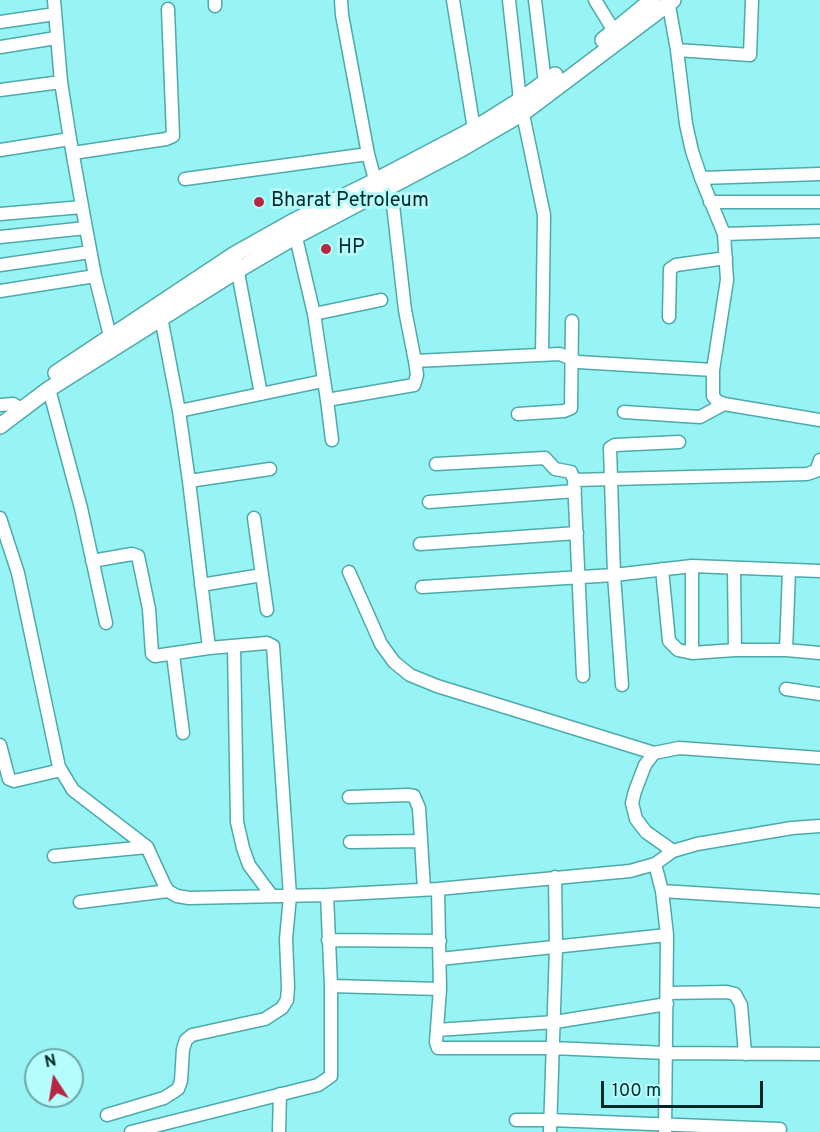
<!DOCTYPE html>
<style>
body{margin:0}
#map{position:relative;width:820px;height:1132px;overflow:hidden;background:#97f3f4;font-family:Overpass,sans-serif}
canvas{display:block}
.north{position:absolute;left:24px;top:1048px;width:60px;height:60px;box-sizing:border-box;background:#b6fdfe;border:2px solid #6da7a8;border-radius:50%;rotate:348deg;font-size:16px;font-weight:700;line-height:24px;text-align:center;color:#002728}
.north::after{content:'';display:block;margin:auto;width:21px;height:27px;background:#b82741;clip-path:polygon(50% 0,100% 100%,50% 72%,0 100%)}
.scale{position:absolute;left:601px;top:1081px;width:162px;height:27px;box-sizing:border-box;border:3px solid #002728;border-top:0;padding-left:8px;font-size:18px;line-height:21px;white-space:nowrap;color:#002728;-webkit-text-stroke:4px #b6fdfe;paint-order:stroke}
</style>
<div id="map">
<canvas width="820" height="1132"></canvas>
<div class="north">N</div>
<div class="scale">100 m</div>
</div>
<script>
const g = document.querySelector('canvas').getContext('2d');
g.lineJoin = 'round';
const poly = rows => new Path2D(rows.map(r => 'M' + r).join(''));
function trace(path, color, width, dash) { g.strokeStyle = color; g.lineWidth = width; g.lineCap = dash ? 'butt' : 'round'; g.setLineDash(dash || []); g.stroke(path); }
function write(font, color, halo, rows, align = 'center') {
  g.font = font + ' Overpass,sans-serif'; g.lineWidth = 6; g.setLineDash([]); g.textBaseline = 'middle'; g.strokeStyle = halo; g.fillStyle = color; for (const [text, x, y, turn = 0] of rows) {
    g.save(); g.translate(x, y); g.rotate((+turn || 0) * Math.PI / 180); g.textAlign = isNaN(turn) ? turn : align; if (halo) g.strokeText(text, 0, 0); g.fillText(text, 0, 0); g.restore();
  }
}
const minor = poly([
 [54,0,61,82,70,139],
 [215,0,215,6],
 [341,0,342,15,368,154,377,187],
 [453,0,474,129],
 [509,0,520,100,544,215,542,355],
 [535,0,545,83],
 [595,0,614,31],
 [668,0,677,50,686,124,692,151,701,178,724,234,727,280,713,370,713,396,717,401,724,404,820,420],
 [0,22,55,14],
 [0,47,56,38],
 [677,50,750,55,752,0],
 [0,90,61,82],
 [0,150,70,139,86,228,0,237],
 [73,153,166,139,173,136,168,9],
 [701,178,820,174],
 [185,179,368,154],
 [710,202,820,202],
 [393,205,405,310,415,361],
 [0,214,82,207],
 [294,229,314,314,327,400,414,385,417,375,415,361,560,354,578,362,713,370],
 [724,234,820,231],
 [236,262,261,394],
 [0,265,90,252],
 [95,276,112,344],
 [0,291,95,276,86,228],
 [160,312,179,411],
 [314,314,381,300],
 [669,317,670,269,676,265,726,258],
 [49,389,81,508,106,623],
 [327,400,332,440],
 [0,405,13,404,22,409],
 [624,412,700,417,724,404],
 [518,414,564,411,571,408,572,321],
 [436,464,545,458,555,469,571,472,574,480],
 [189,481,270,469],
 [429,502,575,491],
 [0,518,18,573,59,767,73,790,147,847,164,884,168,891,177,896,189,898,327,895,438,889,630,871,655,864,673,851,697,844,792,828,820,826],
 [420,544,577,533],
 [92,561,132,554,138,556,149,609,152,654,155,656,209,648,267,643,273,646,290,896,286,939,288,987,287,1000,282,1008,265,1019,192,1035,186,1040,183,1049,181,1081,178,1089,164,1098,107,1115],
 [692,566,692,653,735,650],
 [662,569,669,641,678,650,692,653],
 [734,569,735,650,786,650,789,570],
 [349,572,381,644,394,662,410,675,437,686,654,753],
 [262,575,267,610],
 [201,585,262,575,254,518],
 [422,587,614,575,692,566,820,571],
 [234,646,237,822,243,848,249,865,272,896],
 [209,648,189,481,179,411,323,381],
 [786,650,820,653],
 [173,655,183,733],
 [583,676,574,480,807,474,816,471,820,460],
 [622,685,614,575,610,448,615,445,679,442],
 [786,689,820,694],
 [0,745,9,779,14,781,61,770],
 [349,797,408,795,414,796,419,808,424,889],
 [350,842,421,841],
 [673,851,646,832,636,819,632,803,635,791,645,765,654,753,679,748,820,758],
 [54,856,147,847],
 [655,864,662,891,667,935,665,1132],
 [438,889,440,989,436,1042,438,1048,553,1048,666,1053,820,1054],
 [662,891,820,901],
 [80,902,168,891],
 [328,940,440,941],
 [440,959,667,935],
 [331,986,440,989],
 [667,993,727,992,735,994,741,1005,745,1054],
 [437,1030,555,1022,667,1004],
 [516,1120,551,1120,780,1129],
 [131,1132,318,1085,331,1076,331,986,327,895],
 [279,1132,280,1094],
 [550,1132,556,948,555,877]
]);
const major = poly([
 [603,40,652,0],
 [56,373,235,254,292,222,375,181,474,129,520,100,555,75],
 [0,426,49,389,238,270,296,236,461,149,523,113,673,0]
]);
trace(minor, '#4daaac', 15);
trace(major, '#4daaac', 18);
trace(minor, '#fff', 12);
trace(major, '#fff', 15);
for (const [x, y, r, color] of [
 [259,202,6,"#b82741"],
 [326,249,6,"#b82741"]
]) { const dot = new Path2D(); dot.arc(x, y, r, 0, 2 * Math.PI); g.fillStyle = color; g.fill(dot); trace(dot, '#b6fdfe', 2); }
write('20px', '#002728', '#b6fdfe', [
 ["Bharat Petroleum",271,202],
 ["HP",338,249]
], 'left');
</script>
